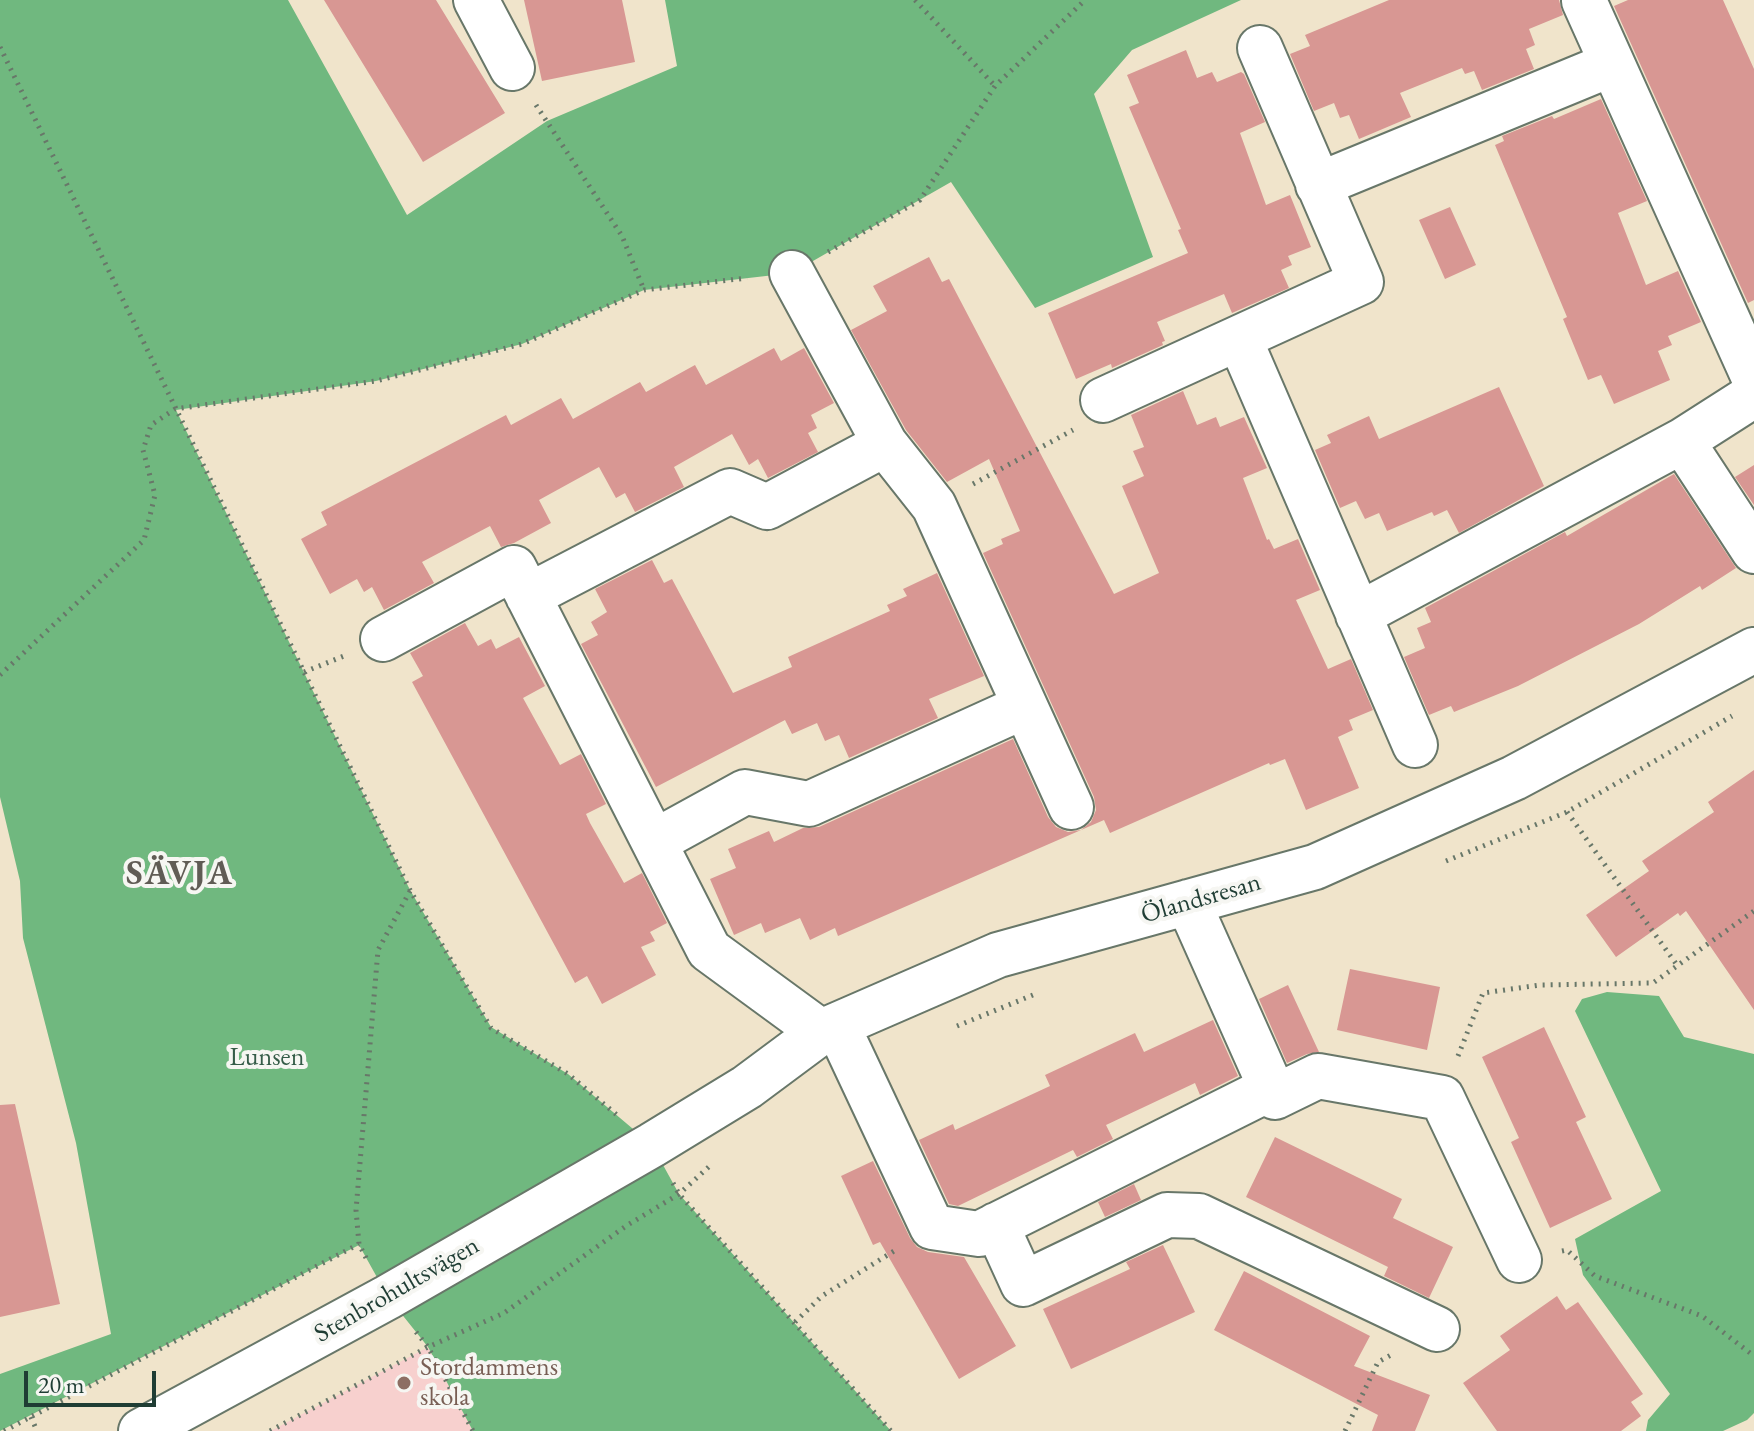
<!DOCTYPE html>
<meta charset="utf-8">
<style>
body{margin:0}
#map{position:relative;width:1754px;height:1431px;overflow:hidden;background:#f0e4cb;font-family:"EB Garamond",serif}
canvas{display:block}
.scale{position:absolute;left:24px;top:1371px;width:132px;height:36px;box-sizing:border-box;border:4px solid #1f3d34;border-top:0;padding-left:10px;font-size:24px;line-height:28px;white-space:nowrap;color:#1f3d34;-webkit-text-stroke:6px #f6f6f2;paint-order:stroke}
</style>
<div id="map">
<canvas width="1754" height="1431"></canvas>
<div class="scale">20 m</div>
</div>
<script>
const g = document.querySelector('canvas').getContext('2d');
g.lineJoin = 'round';
function paint(path, color) { g.fillStyle = color; g.fill(path, 'evenodd'); }
const poly = rows => new Path2D(rows.map(r => 'M' + r).join(''));
function trace(path, color, width, dash) { g.strokeStyle = color; g.lineWidth = width; g.lineCap = dash ? 'butt' : 'round'; g.setLineDash(dash || []); g.stroke(path); }
function write(font, color, halo, rows, align = 'center') {
  g.font = font + ' "EB Garamond",serif'; g.lineWidth = 8; g.setLineDash([]); g.textBaseline = 'middle'; g.strokeStyle = halo; g.fillStyle = color; for (const [text, x, y, turn = 0] of rows) {
    g.save(); g.translate(x, y); g.rotate((+turn || 0) * Math.PI / 180); g.textAlign = isNaN(turn) ? turn : align; if (halo) g.strokeText(text, 0, 0); g.fillText(text, 0, 0); g.restore();
  }
}
paint(poly([
 [428,1347,473,1431,271,1431,293,1419]
]), '#f7d0ce');
paint(poly([
 [0,0,288,0,407,215,547,121,677,66,665,0,1241,0,1132,50,1094,94,1153,257,1035,308,951,182,792,273,644,290,522,344,376,381,176,410,410,890,491,1027,568,1074,652,1145,679,1194,891,1431,473,1431,428,1347,388,1297,359,1245,0,1431,0,1374,111,1334,76,1143,23,938,20,881,0,797],
 [1607,992,1659,996,1684,1037,1754,1054,1754,1413,1747,1420,1723,1431,1646,1431,1648,1420,1670,1394,1583,1275,1575,1239,1661,1191,1575,1011,1582,999]
]), '#70b87f');
paint(poly([
 [324,0,436,0,505,113,423,162],
 [524,0,622,0,635,62,542,81],
 [1389,0,1559,0,1563,15,1529,29,1535,45,1526,49,1534,69,1482,90,1474,71,1465,74,1462,68,1400,93,1411,117,1359,139,1349,115,1340,118,1334,103,1314,111,1290,54,1310,46,1305,35],
 [1628,0,1723,0,1754,69,1754,300,1748,303,1614,6],
 [1186,50,1197,78,1212,72,1217,82,1241,72,1244,74,1265,122,1240,133,1266,205,1290,195,1311,247,1288,256,1292,265,1281,270,1289,288,1232,313,1224,294,1157,322,1165,341,1162,342,1163,345,1112,368,1111,364,1076,379,1048,313,1188,253,1178,230,1181,229,1129,107,1139,103,1127,75],
 [1601,99,1647,201,1618,213,1646,285,1678,271,1701,322,1668,336,1672,345,1658,351,1670,380,1614,404,1601,375,1588,380,1563,319,1567,317,1495,145,1504,141,1502,136,1552,116,1554,119],
 [1450,207,1476,265,1445,279,1419,220],
 [929,257,942,282,949,279,1114,594,1159,573,1122,486,1144,476,1133,451,1144,447,1131,415,1183,391,1197,425,1216,417,1220,427,1244,417,1267,468,1243,478,1267,540,1269,539,1274,549,1298,539,1320,590,1296,600,1328,669,1351,659,1373,710,1349,720,1353,730,1338,737,1359,788,1306,810,1285,759,1270,765,1269,763,1110,833,1104,820,838,936,835,928,810,940,800,918,765,933,761,923,734,935,710,879,736,868,728,849,769,831,774,842,803,828,819,827,1013,739,1048,817,1056,827,1068,832,1081,830,1091,822,1096,810,1094,797,983,553,1003,544,1001,539,1020,531,989,459,947,482,906,430,851,330,887,311,873,286],
 [774,348,781,361,804,348,834,403,811,415,817,428,808,433,818,452,768,478,758,459,749,465,732,434,674,467,684,487,635,512,625,493,616,498,599,467,539,500,551,523,514,543,501,547,490,526,422,562,434,583,384,610,372,587,364,592,357,579,330,594,301,539,327,525,321,512,506,415,511,425,561,398,573,419,640,382,646,392,695,365,706,385],
 [1499,387,1544,486,1459,533,1447,510,1434,516,1432,512,1387,531,1379,513,1365,519,1356,501,1340,508,1315,450,1331,443,1327,435,1369,416,1379,439],
 [1754,465,1754,505,1735,477],
 [1674,474,1736,568,1702,590,1700,586,1639,624,1518,686,1454,712,1451,706,1429,715,1404,657,1425,648,1417,628,1431,622,1425,608,1565,532,1567,536],
 [652,560,664,583,672,579,733,693,792,667,788,657,890,611,887,605,907,596,903,589,937,573,984,676,929,699,938,718,849,758,839,735,825,741,817,723,792,734,785,720,656,787,581,644,598,635,591,622,607,612,595,589],
 [465,623,478,646,491,639,496,649,519,637,545,686,523,698,560,765,581,754,606,804,586,814,590,823,624,883,642,873,667,923,650,932,655,941,641,947,656,975,602,1004,587,976,575,983,412,682,423,676,410,653],
 [1754,770,1754,1010,1686,911,1680,916,1678,913,1616,957,1586,915,1649,871,1642,861,1714,812,1708,802],
 [1350,969,1440,987,1427,1050,1337,1030],
 [1288,985,1319,1052,1307,1054,1287,1063,1259,999],
 [1213,1020,1238,1076,1200,1095,1195,1083,1106,1125,1113,1139,1077,1157,1073,1150,958,1206,949,1204,919,1140,953,1124,955,1130,1050,1086,1045,1075,1135,1033,1144,1052],
 [1544,1027,1586,1117,1576,1122,1612,1199,1550,1228,1511,1142,1519,1138,1482,1057],
 [15,1104,60,1304,0,1317,0,1105],
 [1275,1137,1402,1199,1393,1218,1453,1247,1429,1298,1384,1276,1388,1267,1246,1197],
 [873,1161,910,1238,917,1247,928,1252,964,1257,1016,1346,959,1379,880,1242,873,1245,841,1176],
 [1134,1184,1141,1200,1105,1217,1098,1202],
 [1163,1245,1195,1312,1071,1369,1043,1309,1130,1269,1126,1262],
 [1244,1271,1370,1336,1354,1366,1430,1395,1415,1431,1372,1431,1378,1415,1214,1330],
 [1557,1296,1566,1310,1578,1302,1643,1394,1631,1402,1641,1416,1621,1431,1497,1431,1463,1383,1510,1350,1500,1336]
]), '#d89793');
const minor = poly([
 [476,0,512,68],
 [1584,1,1754,378],
 [1318,185,1612,64],
 [792,273,885,444,934,506,1071,807],
 [1239,338,1415,745],
 [1754,395,1682,441,1754,551],
 [1103,400,1361,282,1260,48],
 [528,596,730,491,767,507,885,444],
 [1358,615,1682,441],
 [383,639,514,568,709,950,821,1032],
 [654,842,745,792,809,804,1025,706],
 [1188,902,1275,1097,1318,1076,1442,1098,1519,1260],
 [837,1025,932,1227,979,1234,1271,1088],
 [996,1225,1023,1284,1167,1215,1199,1216,1437,1329],
 [141,1431,388,1297,652,1145,747,1087,821,1032,998,955,1315,867,1514,778,1754,650]
]);
trace(minor, '#687769', 48);
trace(poly([
 [915,0,995,86],
 [0,47,410,890,491,1028,568,1074,617,1115],
 [536,105,622,236,644,290],
 [828,252,920,200,995,86,1085,0],
 [973,484,1073,430],
 [304,672,344,656],
 [0,675,144,540,155,495,143,450,151,425,175,409,376,381,522,344,644,290,747,278],
 [1567,812,1677,965],
 [1446,861,1567,812,1732,716],
 [957,1026,1033,995],
 [1458,1056,1483,993,1540,985,1653,983,1754,911],
 [673,1183,679,1194,891,1431],
 [1562,1251,1567,1250,1595,1276,1702,1316,1754,1356],
 [366,1258,359,1244,356,1210,378,950,410,891],
 [795,1322,822,1296,894,1251],
 [416,1332,428,1347,473,1431],
 [31,1417,37,1431],
 [4,1431,359,1244],
 [270,1431,428,1347,504,1313,626,1226,679,1194,713,1163],
 [1345,1431,1378,1362,1391,1355]
]), '#687769', 5, [2, 6]);
trace(minor, '#fff', 44);
for (const [x, y, r, color] of [
 [404,1383,8,"#8d6e63"]
]) { const dot = new Path2D(); dot.arc(x, y, r, 0, 2 * Math.PI); g.fillStyle = color; g.fill(dot); trace(dot, '#f6f6f2', 3); }
write('26px', '#1f3d34', '#f6f6f2', [
 ["Ölandsresan",1201,899,-16],
 ["Stenbrohultsvägen",397,1290,-30]
]);
write('26px', '#355c48', '#f6f6f2', [
 ["Lunsen",267,1058]
]);
write('26px', '#785e54', '#f6f6f2', [
 ["Stordammens",420,1368],
 ["skola",420,1398]
], 'left');
g.letterSpacing = '2px';
write('bold 34px', '#605c55', '#f6f6f2', [
 ["SÄVJA",180,875]
]);
g.letterSpacing = '0px';
</script>
